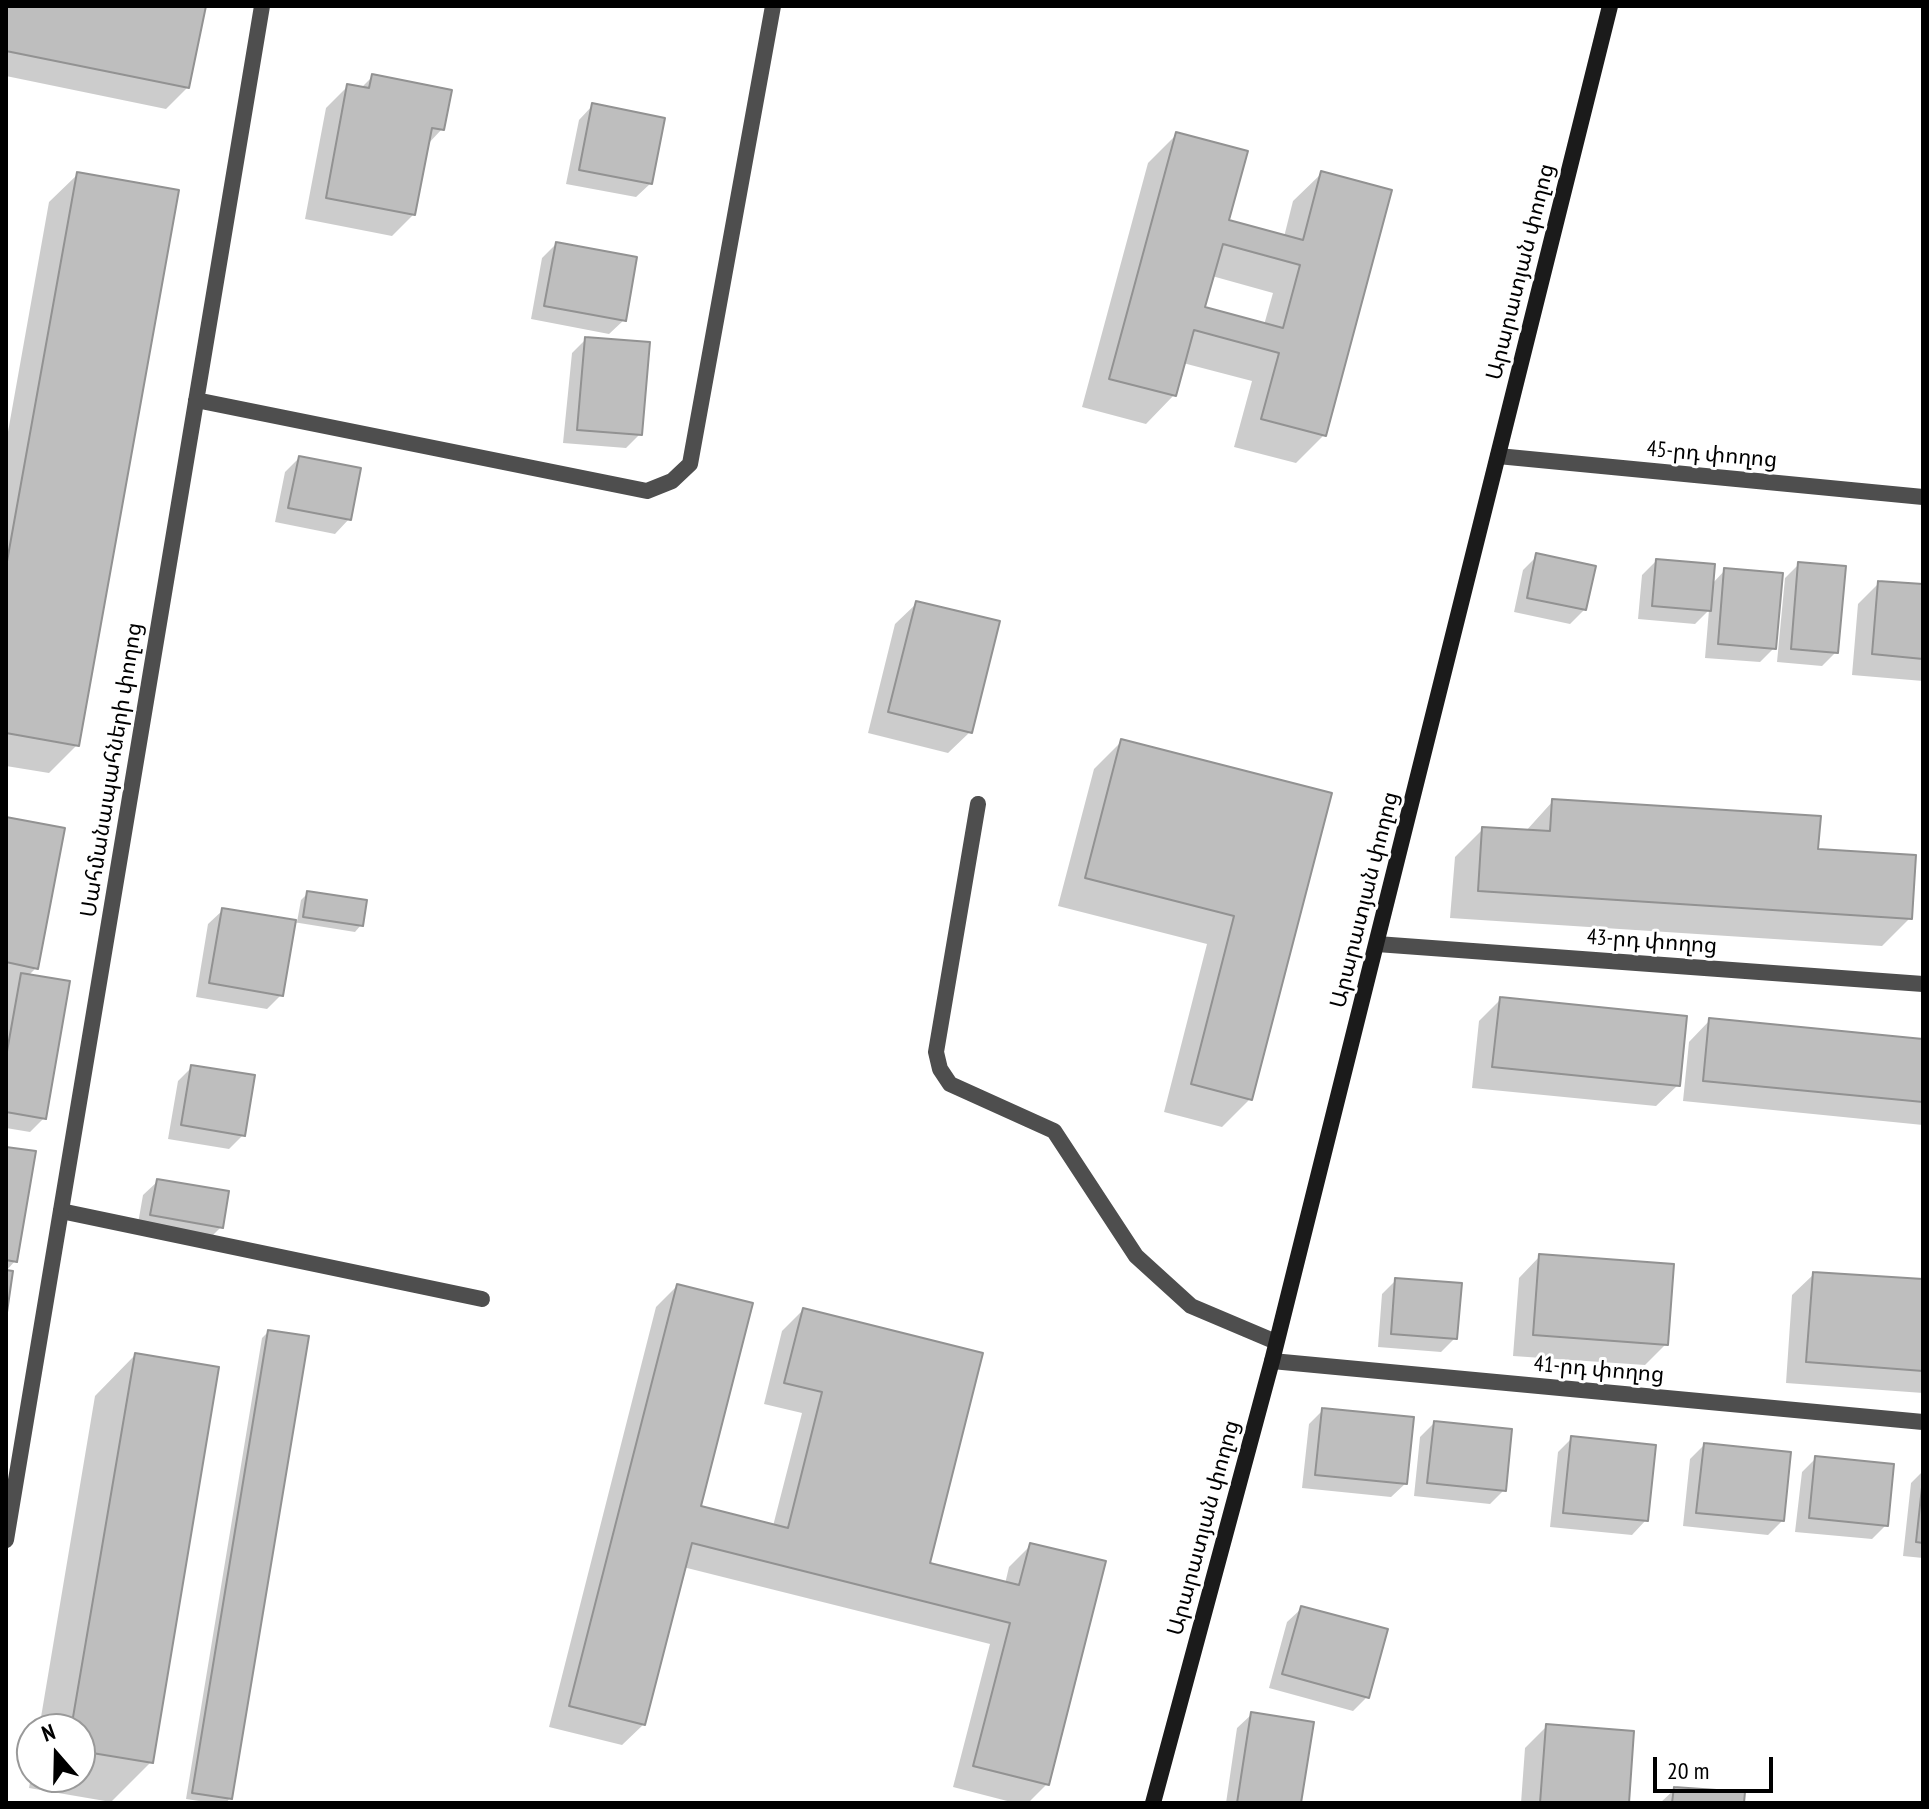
<!DOCTYPE html>
<meta charset="utf-8">
<style>
body{margin:0}
#map{position:relative;width:1929px;height:1809px;overflow:hidden;background:#fff;font-family:"PT Sans Narrow",sans-serif}
canvas{display:block}
.frame{position:absolute;inset:0;border:8px solid #000;pointer-events:none}
.north{position:absolute;left:16px;top:1713px;width:80px;height:80px;box-sizing:border-box;background:#fff;border:2px solid #999;border-radius:50%;rotate:340deg;font-size:22px;font-weight:700;line-height:32px;text-align:center;color:#000}
.north::after{content:'';display:block;margin:auto;width:28px;height:36px;background:#000;clip-path:polygon(50% 0,100% 100%,50% 72%,0 100%)}
.scale{position:absolute;left:1653px;top:1757px;width:120px;height:36px;box-sizing:border-box;border:4px solid #000;border-top:0;padding-left:10px;font-size:24px;line-height:28px;white-space:nowrap;color:#000;-webkit-text-stroke:6px #fff;paint-order:stroke}
</style>
<div id="map">
<canvas width="1929" height="1809"></canvas>
<div class="frame"></div>
<div class="north">N</div>
<div class="scale">20 m</div>
</div>
<script>
const g = document.querySelector('canvas').getContext('2d');
g.lineJoin = 'round';
function paint(path, color) { g.fillStyle = color; g.fill(path, 'evenodd'); }
const poly = rows => new Path2D(rows.map(r => 'M' + r).join(''));
function trace(path, color, width, dash) { g.strokeStyle = color; g.lineWidth = width; g.lineCap = dash ? 'butt' : 'round'; g.setLineDash(dash || []); g.stroke(path); }
function write(font, color, halo, rows, align = 'center') {
  g.font = font + ' "PT Sans Narrow","Noto Sans Armenian",sans-serif'; g.lineWidth = 6; g.setLineDash([]); g.textBaseline = 'middle'; g.strokeStyle = halo; g.fillStyle = color; for (const [text, x, y, turn = 0] of rows) {
    g.save(); g.translate(x, y); g.rotate((+turn || 0) * Math.PI / 180); g.textAlign = isNaN(turn) ? turn : align; if (halo) g.strokeText(text, 0, 0); g.fillText(text, 0, 0); g.restore();
  }
}
paint(poly([
 [6,6,204,6,188,87,166,109,6,76],
 [372,77,442,129,427,145,414,214,392,236,305,219,326,108,348,86,360,89],
 [593,105,651,183,636,197,566,184,579,120],
 [1176,135,1227,222,1284,237,1293,201,1322,173,1324,435,1296,463,1234,447,1252,381,1183,363,1174,395,1146,424,1082,407,1148,163],
 [1212,276,1273,293,1264,325,1203,309],
 [78,174,77,745,49,773,6,766,6,443,49,202],
 [556,244,624,320,609,334,531,319,542,258],
 [586,339,640,434,626,448,563,443,572,353],
 [299,458,349,519,335,534,275,522,285,472],
 [1537,556,1585,609,1570,624,1514,612,1523,570],
 [1656,561,1712,584,1725,570,1774,648,1760,662,1705,658,1709,610,1695,624,1638,619,1642,575],
 [1799,564,1836,652,1822,666,1777,662,1785,578],
 [1879,583,1923,586,1923,681,1852,675,1858,604],
 [917,603,970,732,948,753,868,733,895,624],
 [1122,741,1330,794,1250,1099,1222,1127,1164,1112,1207,944,1058,906,1094,769],
 [1553,801,1816,851,1910,918,1882,946,1450,918,1455,857,1483,829,1525,832],
 [6,819,36,968,28,976,44,1118,30,1132,6,1128],
 [308,893,361,925,355,932,293,922,281,995,267,1009,196,997,208,924,223,910,297,922,301,900],
 [1500,1000,1678,1085,1656,1106,1472,1088,1479,1021],
 [1710,1020,1923,1041,1923,1125,1683,1101,1689,1042],
 [192,1067,243,1135,229,1149,168,1139,178,1081],
 [6,1149,15,1261,6,1271],
 [158,1181,221,1227,207,1241,137,1229,143,1195],
 [1540,1256,1666,1344,1645,1365,1513,1356,1519,1278],
 [1814,1274,1923,1281,1923,1393,1786,1383,1792,1295],
 [1396,1280,1455,1338,1441,1352,1378,1347,1382,1294],
 [677,1286,698,1507,773,1526,802,1413,764,1404,782,1331,803,1310,928,1564,1005,1584,1009,1567,1031,1545,1047,1784,1028,1803,1015,1803,953,1787,990,1644,683,1567,644,1724,622,1745,549,1727,656,1307],
 [268,1332,230,1798,226,1803,212,1803,186,1799,262,1338],
 [135,1355,151,1762,111,1802,29,1788,32,1771,32,1777,80,1777,80,1729,39,1729,95,1396],
 [1323,1410,1406,1483,1391,1497,1302,1488,1309,1424],
 [1434,1423,1504,1490,1490,1504,1414,1496,1420,1437],
 [1572,1438,1646,1520,1632,1535,1550,1527,1558,1452],
 [1704,1445,1782,1521,1768,1535,1683,1526,1690,1459],
 [1816,1458,1886,1525,1872,1539,1795,1532,1802,1472],
 [1923,1471,1923,1558,1903,1556,1911,1483],
 [1302,1608,1367,1697,1353,1711,1269,1688,1287,1622],
 [1252,1714,1299,1803,1226,1803,1237,1728],
 [1547,1726,1627,1803,1521,1803,1525,1748],
 [1675,1789,1742,1803,1660,1803]
]), '#0003');
const building = poly([
 [6,6,206,6,189,88,6,51,6,6],
 [372,74,452,90,444,130,432,128,415,215,326,198,347,84,369,88,372,74],
 [592,103,665,118,652,184,579,170,592,103],
 [1176,132,1248,151,1229,220,1303,240,1321,171,1392,190,1326,436,1261,419,1279,353,1194,330,1176,396,1109,379,1176,132],
 [1223,244,1300,265,1283,328,1205,307,1223,244],
 [77,172,179,190,79,746,6,733,6,567,77,172],
 [556,242,637,257,626,321,544,306,556,242],
 [585,337,650,342,642,435,577,430,585,337],
 [299,456,361,468,351,520,288,508,299,456],
 [1536,553,1596,566,1586,610,1527,598,1536,553],
 [1656,559,1715,564,1711,611,1652,606,1656,559],
 [1798,562,1846,566,1838,653,1791,649,1798,562],
 [1724,568,1783,573,1776,649,1718,644,1724,568],
 [1878,581,1923,584,1923,659,1872,654,1878,581],
 [916,601,1000,621,972,733,888,712,916,601],
 [1121,739,1332,793,1252,1100,1191,1084,1234,916,1085,878,1121,739],
 [1552,799,1821,816,1818,849,1916,855,1912,919,1478,891,1482,827,1550,831,1552,799],
 [6,817,65,828,38,969,6,962,6,817],
 [307,891,367,900,363,926,303,917,307,891],
 [222,908,296,920,283,996,209,983,222,908],
 [21,973,70,981,46,1119,6,1112,6,1057,21,973],
 [1500,997,1687,1016,1680,1086,1492,1067,1500,997],
 [1709,1018,1923,1039,1923,1102,1703,1081,1709,1018],
 [191,1065,255,1075,245,1136,181,1125,191,1065],
 [6,1147,36,1151,17,1262,6,1260,6,1147],
 [157,1179,229,1191,223,1228,150,1215,157,1179],
 [1539,1254,1674,1264,1668,1345,1533,1335,1539,1254],
 [6,1270,13,1271,6,1319,6,1270],
 [1813,1272,1923,1279,1923,1371,1806,1362,1813,1272],
 [1395,1278,1462,1283,1457,1339,1391,1334,1395,1278],
 [677,1284,753,1303,701,1506,788,1528,822,1392,784,1383,803,1308,983,1353,930,1563,1019,1585,1030,1543,1106,1561,1049,1785,973,1766,1010,1623,692,1543,645,1725,569,1706,677,1284],
 [268,1330,309,1336,232,1799,192,1793,268,1330],
 [135,1353,219,1367,153,1763,80,1751,80,1729,71,1729,135,1353],
 [1322,1408,1414,1417,1407,1484,1315,1475,1322,1408],
 [1434,1421,1512,1429,1506,1491,1427,1483,1434,1421],
 [1571,1436,1656,1445,1648,1521,1563,1513,1571,1436],
 [1704,1443,1791,1452,1784,1521,1696,1513,1704,1443],
 [1815,1456,1894,1464,1888,1526,1809,1518,1815,1456],
 [1923,1478,1923,1543,1916,1542,1923,1478],
 [1301,1606,1388,1629,1369,1698,1282,1674,1301,1606],
 [1251,1712,1314,1722,1301,1803,1237,1803,1251,1712],
 [1546,1724,1634,1731,1629,1803,1540,1803,1546,1724],
 [1674,1787,1745,1792,1744,1803,1672,1803,1674,1787]
]);
paint(building, '#bebebe');
trace(building, '#929292', 2);
trace(poly([
 [61,1211,482,1299]
]), '#4e4e4e', 16);
trace(poly([
 [196,400,647,491,672,481,690,464,773,6],
 [1498,456,1923,497],
 [978,804,936,1052,940,1069,950,1084,1054,1131,1136,1256,1191,1306,1276,1342],
 [1377,944,1923,984],
 [1272,1361,1923,1422],
 [6,1540,262,6]
]), '#4e4e4e', 16);
trace(poly([
 [1153,1803,1272,1361,1610,6]
]), '#1b1b1b', 16);
write('22px', '#000', '#fff', [
 ["Արարատյան փողոց",1521,272,-76],
 ["45-րդ փողոց",1712,455,5],
 ["Սահմանապահների փողոց",112,770,-81],
 ["Արարատյան փողոց",1365,900,-76],
 ["43-րդ փողոց",1652,942,4],
 ["41-րդ փողոց",1599,1370,5],
 ["Արարատյան փողոց",1204,1528,-75]
]);
</script>
